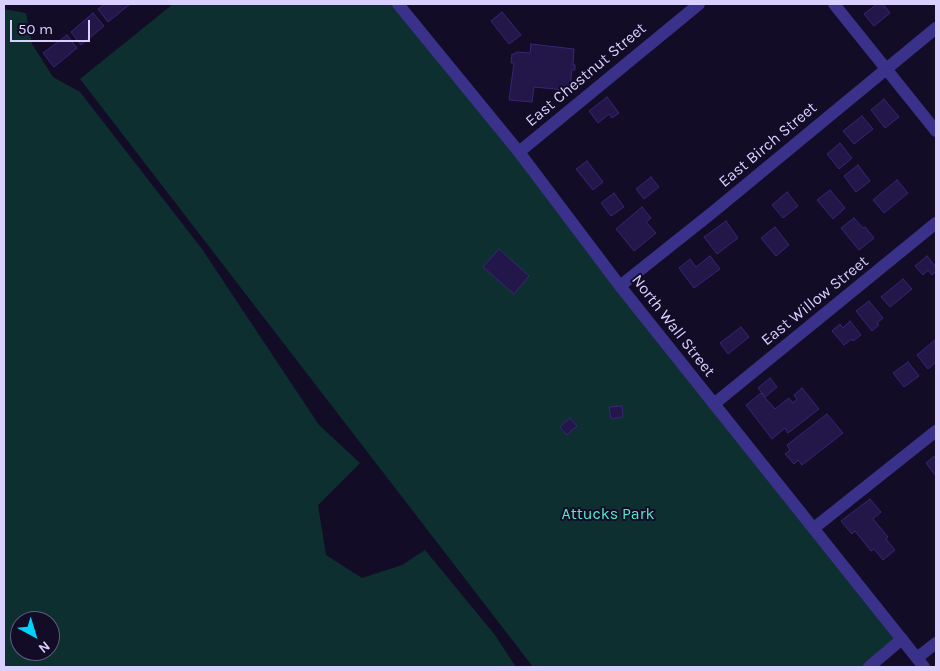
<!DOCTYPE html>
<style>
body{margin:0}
#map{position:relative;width:940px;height:671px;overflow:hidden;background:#120c26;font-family:Karla,sans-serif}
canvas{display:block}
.frame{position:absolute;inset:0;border:5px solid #d9d0ff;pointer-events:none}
.north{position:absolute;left:10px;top:611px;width:50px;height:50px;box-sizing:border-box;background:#120c26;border:1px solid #625a7d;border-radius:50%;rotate:141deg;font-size:14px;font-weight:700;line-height:20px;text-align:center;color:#d9d0ff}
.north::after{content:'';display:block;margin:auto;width:18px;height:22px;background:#00d3fb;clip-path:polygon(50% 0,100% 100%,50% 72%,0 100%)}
.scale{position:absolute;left:10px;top:20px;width:80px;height:22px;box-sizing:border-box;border:2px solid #d9d0ff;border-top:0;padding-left:6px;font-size:15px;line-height:18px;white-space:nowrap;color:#d9d0ff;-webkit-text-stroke:4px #120c26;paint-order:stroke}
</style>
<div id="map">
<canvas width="940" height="671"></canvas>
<div class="frame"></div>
<div class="north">N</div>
<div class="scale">50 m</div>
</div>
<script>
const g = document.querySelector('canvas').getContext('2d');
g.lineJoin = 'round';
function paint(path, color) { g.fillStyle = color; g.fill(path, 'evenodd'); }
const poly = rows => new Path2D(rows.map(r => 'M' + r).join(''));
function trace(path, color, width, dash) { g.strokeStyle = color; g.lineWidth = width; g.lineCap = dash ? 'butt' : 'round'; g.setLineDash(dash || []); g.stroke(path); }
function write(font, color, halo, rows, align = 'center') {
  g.font = font + ' Karla,sans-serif'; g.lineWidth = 4; g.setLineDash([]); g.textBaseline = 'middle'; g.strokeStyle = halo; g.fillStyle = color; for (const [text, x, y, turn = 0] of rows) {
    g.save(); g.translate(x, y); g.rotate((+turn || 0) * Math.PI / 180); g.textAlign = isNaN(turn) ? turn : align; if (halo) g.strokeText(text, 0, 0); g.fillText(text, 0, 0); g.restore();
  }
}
paint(poly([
 [173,4,402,4,902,639,869,667,533,667,80,79],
 [4,9,26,13,32,44,53,77,80,92,202,249,319,425,360,463,318,505,326,555,362,578,402,565,425,550,495,635,516,667,4,667],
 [20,621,50,621,50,651,20,651]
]), '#0e2f30');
const building = poly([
 [105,4,130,4,108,22,98,9,105,4],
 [877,4,883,4,890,13,874,26,864,14,877,4],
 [502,12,521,35,509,44,491,21,502,12],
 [93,13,104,26,81,45,71,32,93,13],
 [67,35,77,48,54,67,43,53,67,35],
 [531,44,574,49,573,65,575,65,575,70,572,70,570,86,566,86,565,90,534,87,532,102,509,100,514,63,511,63,512,54,515,54,516,52,530,53,531,44],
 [607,97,619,113,612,118,609,114,598,123,589,111,607,97],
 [884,99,899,117,885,128,871,110,884,99],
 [862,116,873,129,854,144,843,131,862,116],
 [840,143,852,158,839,169,827,154,840,143],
 [587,161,603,182,593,190,576,169,587,161],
 [858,165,870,181,856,192,844,176,858,165],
 [651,177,659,187,644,199,636,189,651,177],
 [897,180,908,193,884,213,873,200,897,180],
 [830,190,845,208,833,219,817,200,830,190],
 [787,192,798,206,783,218,772,205,787,192],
 [614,193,624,207,611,216,601,203,614,193],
 [642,207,651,218,646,222,656,233,634,251,616,229,642,207],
 [854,218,863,228,865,227,874,238,859,250,841,228,854,218],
 [726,221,738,238,717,254,704,237,726,221],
 [775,227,789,245,776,256,761,238,775,227],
 [499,249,529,276,514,294,483,267,499,249],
 [710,256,720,269,694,288,679,268,690,259,696,267,710,256],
 [927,256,936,267,936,271,932,275,928,270,923,275,915,266,927,256],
 [903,279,912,289,890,307,881,297,903,279],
 [869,301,883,318,877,323,879,325,872,331,856,311,869,301],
 [850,321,861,335,853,341,852,339,844,345,832,331,840,324,843,328,850,321],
 [741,327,749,337,728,354,720,343,741,327],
 [935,340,936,362,928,369,917,355,935,340],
 [908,362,919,376,904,387,893,373,908,362],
 [770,378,777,387,765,397,758,388,770,378],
 [802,388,819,409,788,433,785,428,772,439,746,405,761,393,775,409,789,398,793,403,797,399,794,395,802,388],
 [622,406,623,417,611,419,609,407,622,406],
 [827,414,843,433,802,465,798,460,794,464,785,454,790,450,787,445,827,414],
 [570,418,577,426,567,435,560,427,570,418],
 [936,455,936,476,926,463,936,455],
 [870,499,881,512,873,519,888,537,886,539,895,550,883,560,874,549,871,551,855,531,852,534,841,521,870,499]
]);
paint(building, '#231649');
trace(building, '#3a2577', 1);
trace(poly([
 [834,4,936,131],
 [519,152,699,4],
 [620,286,713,212,936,28],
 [714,404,936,223],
 [814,528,936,431],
 [917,658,936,643],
 [869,667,902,639]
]), '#3a328a', 12);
trace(poly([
 [398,4,519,152,620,286,924,667]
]), '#3a328a', 12);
write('16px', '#d9d0ff', '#120c26', [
 ["East Chestnut Street",586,75,-40],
 ["East Birch Street",768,145,-40],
 ["East Willow Street",815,301,-39],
 ["North Wall Street",673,326,52]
]);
write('16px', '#4fedcf', '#120c26', [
 ["Attucks Park",608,514]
]);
</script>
